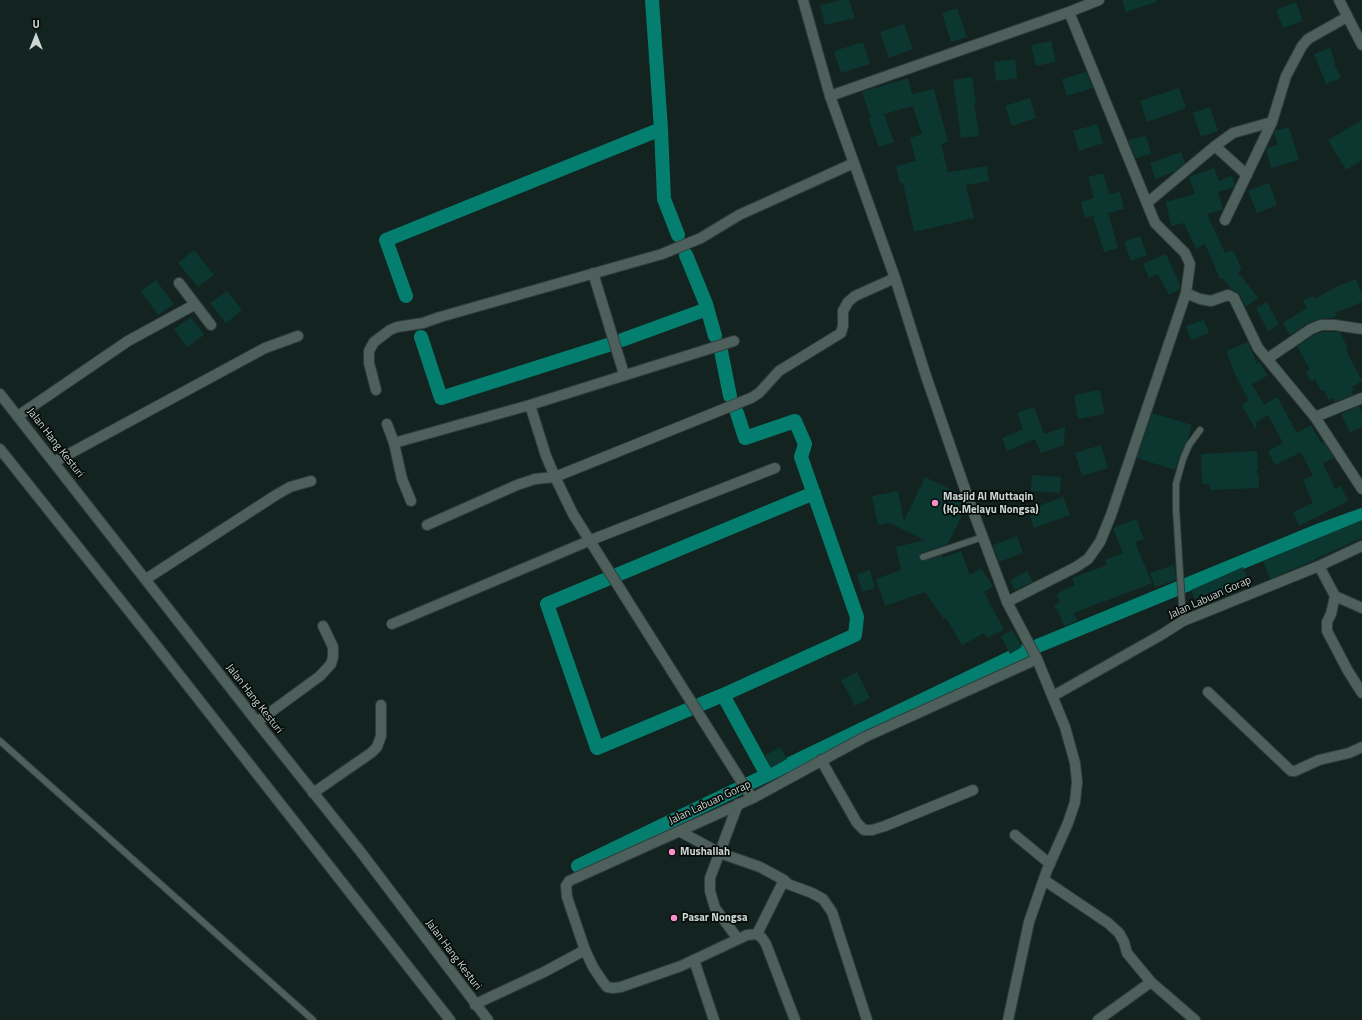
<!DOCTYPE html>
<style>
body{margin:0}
#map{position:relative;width:1362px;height:1020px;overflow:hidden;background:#132320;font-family:"Titillium Web",sans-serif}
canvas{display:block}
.north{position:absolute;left:16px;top:16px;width:40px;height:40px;-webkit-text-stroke:3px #050b09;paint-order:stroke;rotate:0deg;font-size:11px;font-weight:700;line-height:16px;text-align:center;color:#ccd6d3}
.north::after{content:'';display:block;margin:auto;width:14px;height:18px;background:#ccd6d3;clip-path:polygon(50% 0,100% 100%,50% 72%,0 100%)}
</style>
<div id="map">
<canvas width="1362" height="1020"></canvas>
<div class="north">U</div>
</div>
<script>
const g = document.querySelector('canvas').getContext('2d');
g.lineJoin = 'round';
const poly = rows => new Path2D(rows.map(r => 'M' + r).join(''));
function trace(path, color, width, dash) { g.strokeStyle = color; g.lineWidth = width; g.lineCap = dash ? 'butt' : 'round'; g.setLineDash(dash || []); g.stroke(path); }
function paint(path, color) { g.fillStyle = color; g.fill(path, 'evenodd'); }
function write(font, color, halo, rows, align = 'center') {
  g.font = font + ' "Titillium Web",sans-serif'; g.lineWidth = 3.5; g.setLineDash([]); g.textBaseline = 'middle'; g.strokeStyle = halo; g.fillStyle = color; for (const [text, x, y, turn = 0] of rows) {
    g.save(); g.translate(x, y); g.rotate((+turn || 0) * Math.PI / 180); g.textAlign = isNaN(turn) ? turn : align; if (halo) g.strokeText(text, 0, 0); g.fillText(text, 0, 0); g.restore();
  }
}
trace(poly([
 [652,0,661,129,664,199,678,235],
 [686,255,706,304,715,336],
 [406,296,386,240,661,129],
 [421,337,441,398,608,345],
 [622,340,707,309],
 [721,351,730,396],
 [737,413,745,438,795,421,805,444,801,457,857,617,855,635,723,695,767,775],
 [723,695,597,748,547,604,814,493],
 [578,866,1018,654,1320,530,1362,515]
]), '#047e6f', 14);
paint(poly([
 [841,0,849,0,855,18,825,25,820,5],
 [1122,0,1156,0,1156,2,1126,12],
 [1296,2,1303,21,1283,28,1276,10],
 [957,8,967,37,951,42,942,13],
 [904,24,913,49,889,58,880,32],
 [1051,41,1056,62,1036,66,1031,45],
 [863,42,870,64,841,73,834,51],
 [1330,48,1335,62,1334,63,1341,78,1326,84,1314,54],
 [1015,59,1017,78,996,81,994,62],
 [1086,72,1093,88,1067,96,1062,79],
 [972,77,976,103,974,104,979,136,961,138,953,80],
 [908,78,912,94,934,89,948,142,941,144,948,172,987,166,989,181,966,185,974,218,914,232,903,183,900,183,896,166,916,161,910,138,922,134,913,106,884,114,894,142,879,147,868,118,871,118,862,92],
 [1179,88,1186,108,1147,122,1140,101],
 [1030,98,1036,118,1012,126,1005,106],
 [1210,107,1218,131,1201,137,1193,113],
 [1362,120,1362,160,1346,170,1328,140],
 [1097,124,1103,143,1079,151,1073,131],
 [1289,127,1299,160,1271,168,1266,150,1267,148,1278,145,1274,133,1275,131],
 [1146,136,1151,154,1136,158,1128,140],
 [1181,152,1185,163,1174,172,1155,179,1150,163],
 [1214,168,1219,181,1232,176,1235,184,1234,187,1218,192,1223,210,1207,214,1225,253,1233,250,1242,270,1238,272,1258,298,1246,307,1240,295,1231,289,1223,278,1220,279,1205,244,1196,249,1184,223,1171,226,1166,202,1195,194,1189,177],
 [1103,173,1109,194,1120,192,1124,209,1108,213,1118,248,1104,252,1093,216,1085,218,1081,202,1094,198,1088,177],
 [1269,183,1277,205,1257,213,1248,191],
 [1140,236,1147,255,1131,261,1124,242],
 [194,250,214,275,198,287,178,263],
 [1166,254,1180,285,1180,289,1169,295,1158,274,1149,278,1143,264],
 [1356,279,1362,294,1362,302,1335,313,1337,315,1333,318,1321,319,1308,323,1290,335,1283,323,1307,308,1303,301,1313,296,1315,299,1338,286],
 [156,280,174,304,158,315,141,291],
 [227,291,242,310,226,323,210,303],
 [1267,302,1279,325,1268,331,1256,308],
 [191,317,204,335,187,347,174,329],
 [1204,320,1209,333,1191,340,1186,326],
 [1322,332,1340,332,1348,349,1346,350,1362,381,1352,387,1354,390,1351,391,1353,395,1335,402,1333,398,1329,400,1324,390,1321,391,1315,379,1310,381,1306,371,1310,370,1297,346,1314,335],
 [1248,342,1257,364,1260,362,1267,376,1252,384,1264,405,1277,397,1297,433,1311,425,1321,443,1324,442,1334,458,1323,463,1335,489,1341,486,1348,501,1299,526,1293,512,1313,503,1303,480,1313,476,1301,452,1275,465,1268,451,1283,443,1268,415,1256,422,1256,430,1242,405,1249,401,1235,374,1226,351],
 [1100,390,1105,414,1078,419,1074,395],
 [1359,406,1362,412,1362,427,1350,433,1341,414],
 [1034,407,1044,434,1065,427,1064,445,1041,453,1035,439,1007,451,1002,438,1023,429,1017,413],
 [1152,413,1192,425,1188,439,1179,457,1175,470,1137,458],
 [1101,445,1108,468,1082,476,1075,453],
 [1257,451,1258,470,1256,471,1259,478,1259,488,1210,490,1209,484,1202,484,1201,454],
 [1032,475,1061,477,1060,493,1031,491],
 [925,477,960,494,965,509,948,544,921,553,919,556,919,559,924,561,943,555,942,558,961,551,970,575,981,568,993,586,984,592,1004,630,987,638,984,633,962,645,946,618,944,619,925,592,885,606,876,579,901,570,896,547,925,540,889,523,878,525,872,496,898,491,904,521],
 [1063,497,1070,515,1034,528,1028,510],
 [1136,519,1144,539,1135,542,1152,583,1103,602,1103,601,1074,613,1077,620,1065,626,1054,605,1060,602,1056,594,1075,585,1072,578,1107,565,1105,560,1123,553,1113,528],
 [1362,520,1362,538,1315,559,1315,560,1270,579,1263,561],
 [1017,536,1023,553,999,562,993,545],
 [1173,565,1175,571,1176,580,1155,587,1150,573],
 [1243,567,1250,584,1226,594,1227,595,1199,608,1191,590],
 [870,570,875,588,862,592,857,574],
 [1027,571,1033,582,1015,590,1010,581],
 [1012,630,1022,647,1010,654,1001,636],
 [857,672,870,698,855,706,841,680],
 [780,747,787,759,771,768,764,756]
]), '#0c3730');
const service = poly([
 [923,557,983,537],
 [1183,621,1176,509,1176,484,1183,459,1189,445,1200,430],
 [0,741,313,1020]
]);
const minor = poly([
 [1339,0,1362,45],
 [830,96,1069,12],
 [1215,146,1247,175],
 [1147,203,1215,146,1233,133,1272,122],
 [1225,220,1272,122,1286,76,1302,46,1308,39,1347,17],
 [593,273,624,374],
 [179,283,211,325],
 [1186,293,1200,299,1211,301,1228,295,1234,298,1258,348,1315,417],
 [1267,359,1311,329,1321,325,1335,325,1362,329],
 [376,390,369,363,369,351,374,342,390,330,397,327,423,323,440,317,662,254,701,238,739,215,854,163],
 [1362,398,1315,417,1362,489],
 [530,405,546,456,555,477,573,514,748,792,753,798],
 [18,416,128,341,194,305],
 [387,424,394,443,402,479,411,501],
 [394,443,530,405,734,341],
 [54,462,265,348,298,336],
 [427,525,517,485,535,479,555,477,751,398,759,393,779,371,841,333,843,326,843,311,848,302,855,296,895,278],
 [1319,566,1335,596,1331,614,1327,622,1327,631,1348,671,1362,693],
 [146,579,276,495,290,487,311,481],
 [1335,596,1362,608],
 [1007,602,1076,567,1088,559,1100,542,1111,515,1186,293,1190,264,1185,253,1155,223,1069,12,1099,0],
 [392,624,591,540,775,468],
 [1208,692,1291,771,1295,771,1319,760,1349,753,1362,747],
 [1053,696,1161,635,1183,621,1319,566,1362,546],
 [257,722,320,676,331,664,333,657,333,647,323,626],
 [821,760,857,823,864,830,872,830,885,826,973,790],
 [313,793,371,753,377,747,381,736,381,705],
 [738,804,710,878,710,891,715,908,738,939],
 [679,831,720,853,760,867,784,880,788,884,812,893,823,899,832,912,867,1020],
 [1015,835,1050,864],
 [1044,880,1108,923,1119,933,1124,942,1127,953,1151,982,1195,1020],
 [757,934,784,880],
 [585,950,593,967,603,982,607,987,613,988,621,987,681,966,747,935,757,934,762,938,766,944,795,1020],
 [694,960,714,1020],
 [475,1005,484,1000,544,972,585,950,567,897,566,886,569,881,753,798,865,737,1037,659],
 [1098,1020,1151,982]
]);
const tertiary = poly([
 [803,0,830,96,895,278,926,376,967,495,1007,602,1037,659,1065,727,1075,763,1077,782,1075,802,1068,823,1047,870,1029,922,1008,1020]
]);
const secondary = poly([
 [0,394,257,722,360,851,488,1020],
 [0,449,141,626,450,1020]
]);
trace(service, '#323c3a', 8);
trace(minor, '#323c3a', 12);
trace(tertiary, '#323c3a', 12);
trace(secondary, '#323c3a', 12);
trace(service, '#4e605c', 6);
trace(minor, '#4e605c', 10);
trace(tertiary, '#4e605c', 10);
trace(secondary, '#4e605c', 10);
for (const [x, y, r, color] of [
 [935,503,4,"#f98fc9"],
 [672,852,4,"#f98fc9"],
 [674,918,4,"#f98fc9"]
]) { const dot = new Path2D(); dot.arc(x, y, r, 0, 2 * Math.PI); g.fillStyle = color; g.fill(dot); trace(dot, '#050b09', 1.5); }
write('11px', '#ccd6d3', '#050b09', [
 ["Jalan Hang Kesturi",55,443,52],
 ["Jalan Labuan Gorap",1210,598,-24],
 ["Jalan Hang Kesturi",254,699,52],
 ["Jalan Labuan Gorap",710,803,-25],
 ["Jalan Hang Kesturi",453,955,53]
]);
write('bold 11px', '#ccd6d3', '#050b09', [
 ["Masjid Al Muttaqin",943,497],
 ["(Kp.Melayu Nongsa)",943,510],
 ["Mushallah",680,852],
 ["Pasar Nongsa",682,918]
], 'left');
</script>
